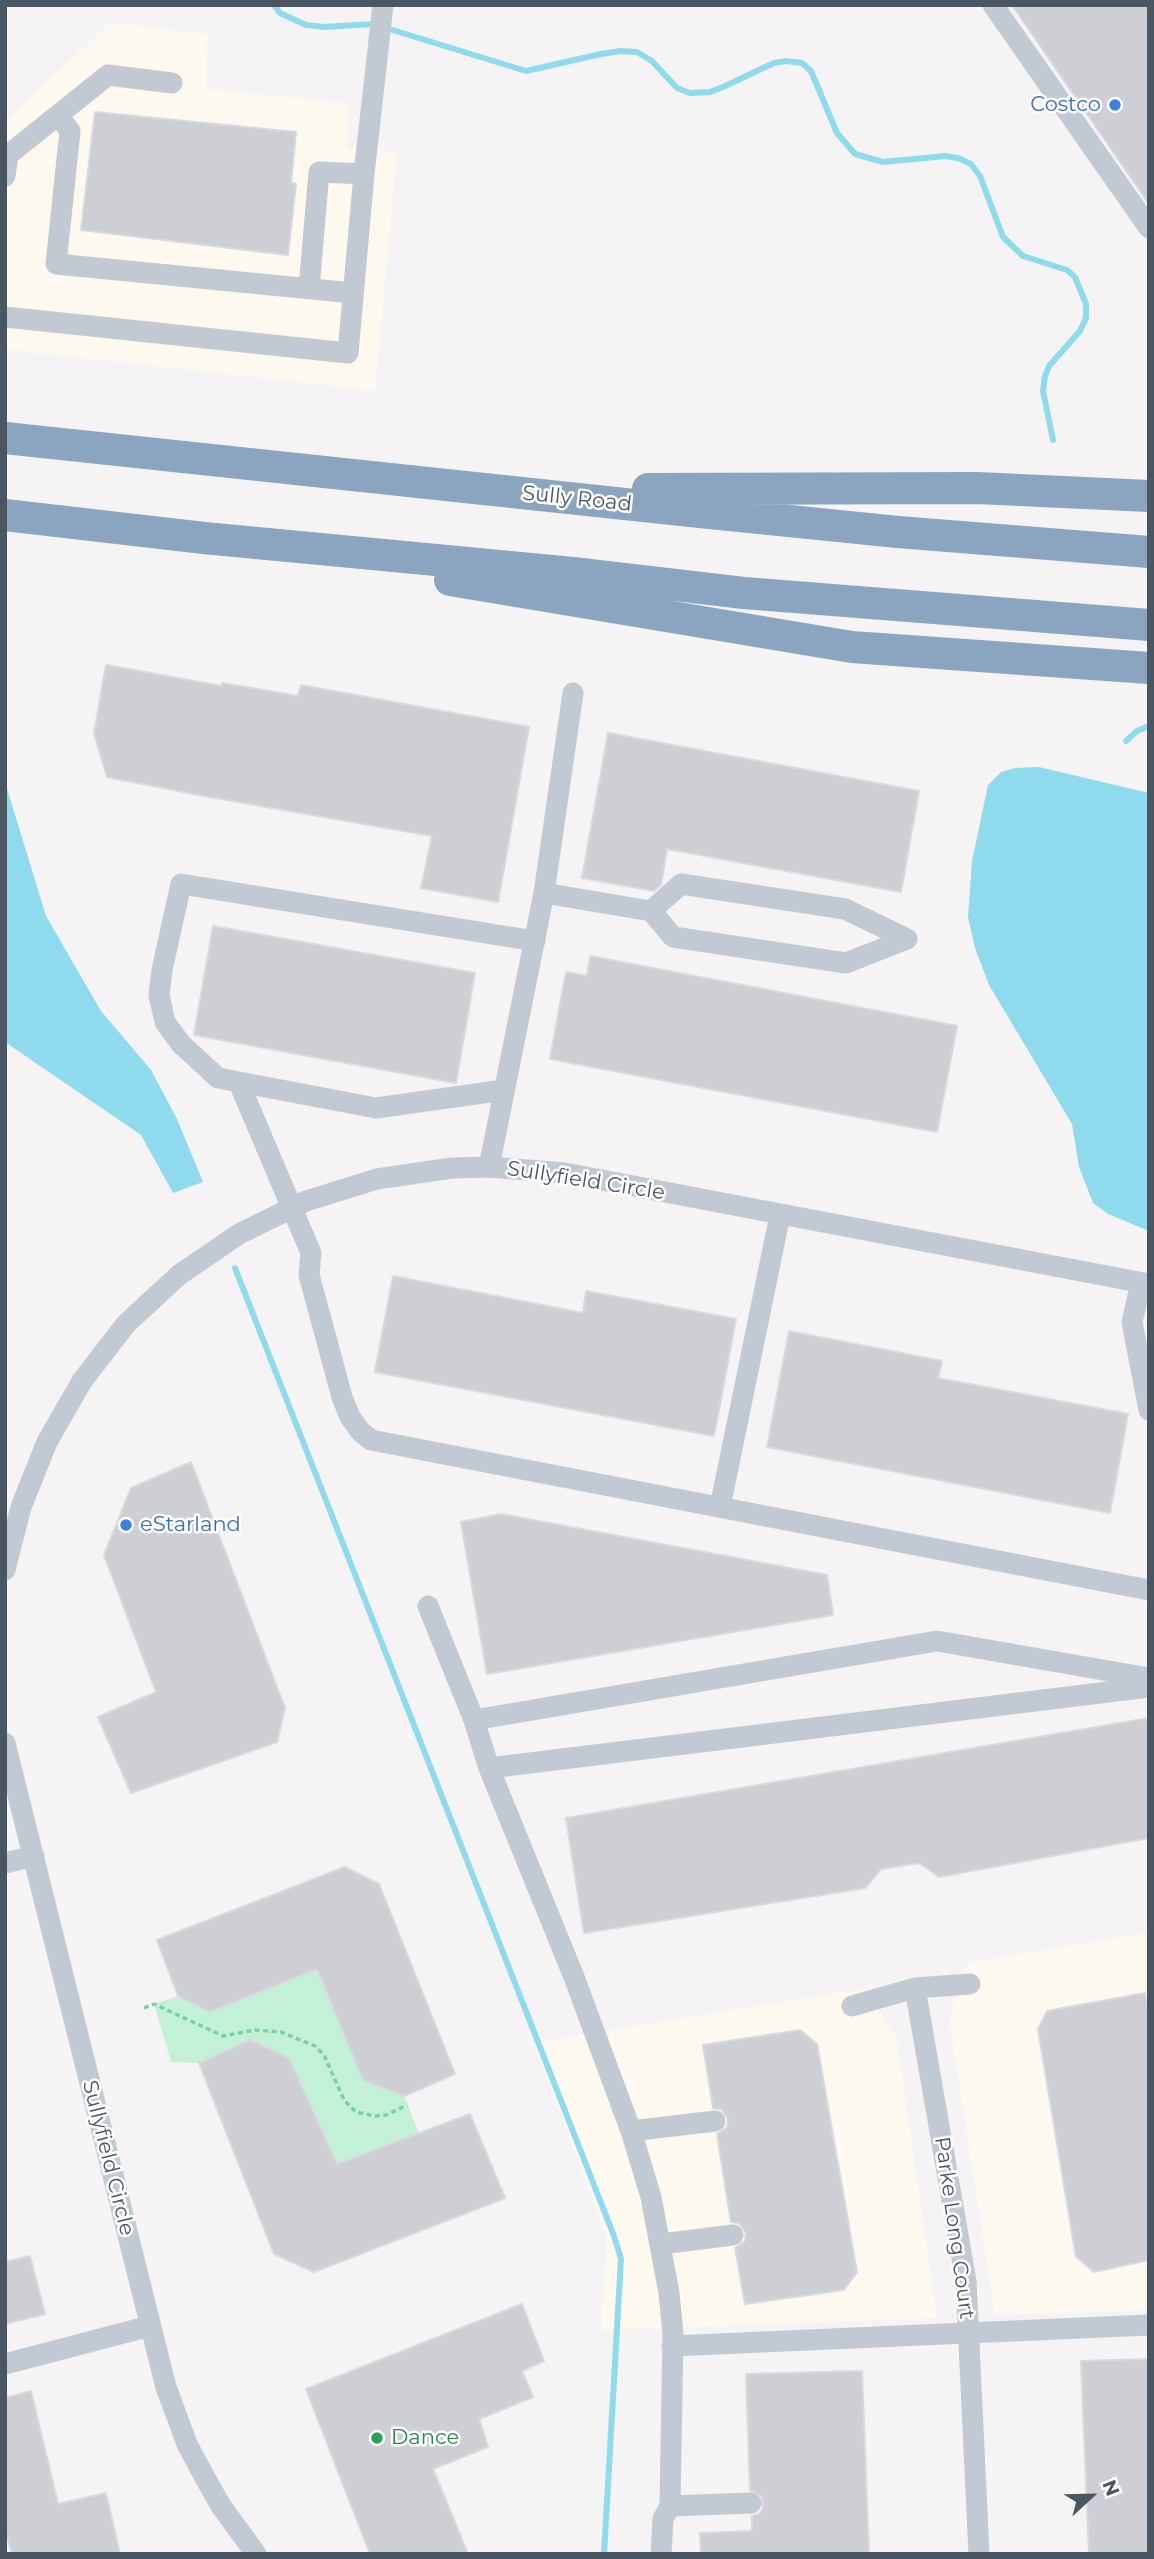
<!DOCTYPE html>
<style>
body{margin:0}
#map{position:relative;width:1154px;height:2559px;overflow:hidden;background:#f5f3f3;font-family:Montserrat,sans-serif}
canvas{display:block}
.frame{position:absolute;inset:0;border:7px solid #4a5661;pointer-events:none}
.north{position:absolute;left:1056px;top:2461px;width:70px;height:70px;-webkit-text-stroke:5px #fff;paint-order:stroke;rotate:68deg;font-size:19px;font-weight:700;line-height:28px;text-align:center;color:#4a5661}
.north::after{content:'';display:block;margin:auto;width:24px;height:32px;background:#4a5661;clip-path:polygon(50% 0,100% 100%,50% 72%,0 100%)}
</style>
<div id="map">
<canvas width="1154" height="2559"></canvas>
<div class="frame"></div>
<div class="north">N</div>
</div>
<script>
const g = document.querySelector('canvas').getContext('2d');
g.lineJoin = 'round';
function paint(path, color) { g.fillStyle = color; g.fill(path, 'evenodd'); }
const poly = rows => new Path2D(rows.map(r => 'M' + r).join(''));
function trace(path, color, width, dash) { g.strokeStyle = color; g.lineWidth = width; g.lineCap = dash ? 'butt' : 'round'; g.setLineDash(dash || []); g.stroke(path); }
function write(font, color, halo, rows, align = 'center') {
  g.font = font + ' Montserrat,sans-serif'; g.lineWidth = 5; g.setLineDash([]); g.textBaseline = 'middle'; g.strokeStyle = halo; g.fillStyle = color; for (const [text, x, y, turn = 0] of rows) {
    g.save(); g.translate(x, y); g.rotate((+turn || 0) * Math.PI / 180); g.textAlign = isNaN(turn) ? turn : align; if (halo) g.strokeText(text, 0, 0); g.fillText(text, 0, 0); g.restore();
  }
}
paint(poly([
 [111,22,207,34,206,89,349,103,347,148,397,152,375,391,5,349,5,121],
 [1149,1932,1149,2310,995,2315,949,2017,968,1962],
 [862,1989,896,2035,937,2318,601,2330,607,2237,534,2043]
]), '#fdf9ef');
paint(poly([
 [317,1969,363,2080,404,2096,419,2133,337,2164,289,2058,254,2042,199,2063,171,2062,154,2004,178,1996,210,2012]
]), '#c3f1d5');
paint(poly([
 [1039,767,1149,793,1149,1231,1108,1214,1093,1203,1079,1167,1072,1124,989,985,975,948,968,917,972,861,988,785,1001,772,1015,768],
 [5,782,46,916,101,1011,151,1070,177,1119,203,1182,173,1193,141,1135,5,1042]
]), '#90daee');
trace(poly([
 [274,5,280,13,306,25,324,27,373,24,526,71,601,54,621,51,637,52,652,61,677,88,690,93,710,92,723,87,774,63,786,61,802,63,811,71,837,133,855,154,883,162,945,156,958,158,971,164,980,176,1003,237,1023,256,1067,270,1075,277,1086,304,1086,318,1080,331,1049,366,1045,376,1043,391,1053,440],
 [1126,741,1137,731,1149,726],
 [235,1268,614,2236,621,2259,604,2554]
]), '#90daee', 6);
const building = poly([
 [1012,5,1149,5,1149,204,1012,5],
 [95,112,296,132,291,183,296,184,288,255,81,230,95,112],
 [106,665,222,686,222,683,298,696,301,685,529,727,498,902,421,888,432,836,204,796,107,777,94,733,106,665],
 [608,733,919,791,901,892,667,849,661,885,654,891,582,878,608,733],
 [213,926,475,973,456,1083,194,1035,213,926],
 [590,956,957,1026,937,1132,550,1059,566,972,587,976,590,956],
 [393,1276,583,1313,586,1291,736,1319,714,1436,375,1372,393,1276],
 [789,1331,942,1361,938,1378,1128,1414,1110,1513,767,1447,789,1331],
 [191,1462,285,1708,277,1742,131,1793,98,1717,156,1692,104,1555,131,1488,191,1462],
 [501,1514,827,1575,833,1615,487,1674,461,1522,501,1514],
 [1149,1718,1149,1838,939,1877,919,1863,881,1869,865,1888,584,1933,566,1818,1149,1718],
 [345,1867,379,1884,455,2074,404,2096,363,2080,317,1969,210,2012,178,1996,157,1940,345,1867],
 [1145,1993,1149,2012,1149,2260,1094,2272,1076,2257,1038,2029,1047,2011,1145,1993],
 [800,2030,817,2044,857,2272,844,2290,745,2304,735,2248,745,2241,746,2233,739,2223,731,2222,717,2134,727,2127,728,2119,721,2109,713,2108,703,2045,800,2030],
 [250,2040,289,2058,337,2164,470,2114,505,2198,314,2272,274,2254,199,2063,250,2040],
 [30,2256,45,2314,5,2324,5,2262,30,2256],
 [522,2304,544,2361,522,2371,533,2397,479,2419,488,2447,433,2469,468,2554,370,2554,306,2389,522,2304],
 [1149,2359,1149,2554,1089,2554,1081,2361,1149,2359],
 [862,2371,869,2554,701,2554,700,2533,752,2531,752,2516,759,2514,763,2509,762,2496,750,2490,746,2374,862,2371],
 [31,2391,58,2504,106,2493,120,2554,12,2554,5,2528,5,2398,31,2391]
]);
paint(building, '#cdcfd5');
trace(building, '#d7d9de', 2);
trace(poly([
 [144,2008,154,2004,223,2036,255,2030,281,2032,315,2046,324,2055,344,2100,356,2112,375,2116,386,2115,407,2105]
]), '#7ad0a6', 3.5, [5, 3.5]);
trace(poly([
 [993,5,1149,228],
 [58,115,70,131,56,264,353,293],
 [5,176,8,155,108,75,172,83],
 [309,288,319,172,364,174],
 [5,317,348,353,364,174,383,5],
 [544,893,573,693],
 [239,1083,311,1253,309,1275,342,1397,350,1417,360,1431,371,1440,1149,1590],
 [504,1090,376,1108,218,1078,181,1044,165,1022,159,995,162,970,181,884,535,941],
 [489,1167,544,893,651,911,673,937,846,963,907,939,845,909,681,884,651,911],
 [1141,1283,1132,1322,1149,1410],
 [720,1507,780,1215],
 [5,1570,21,1507,47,1442,82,1381,126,1324,179,1275,239,1234,306,1201,377,1179,452,1168,489,1167,565,1173,1149,1284],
 [428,1606,474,1720,489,1768,574,1977,631,2131,651,2197,669,2293,673,2334,670,2506,663,2519,661,2554],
 [474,1720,937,1641,1149,1678],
 [5,1743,166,2387,187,2444,204,2476,221,2506,256,2554],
 [489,1768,1149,1687],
 [5,1863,34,1856],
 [915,1988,966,2281,979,2554],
 [852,2006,915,1988,970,1984],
 [631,2131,715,2121],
 [661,2244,733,2235],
 [672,2346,1149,2325],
 [5,2364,150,2326],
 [670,2506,751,2503]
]), '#c1cad2', 21);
trace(poly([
 [5,438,700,512,898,532,1149,552],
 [648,489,977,488,1149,496],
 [5,515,204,538,573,573,744,593,1149,625],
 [450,580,852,647,1149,668]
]), '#8ba5c1', 32);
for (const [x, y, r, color] of [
 [1115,105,7,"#3f7fe0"],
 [126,1525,7,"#3f7fe0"],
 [377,2438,7,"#2e9e5b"]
]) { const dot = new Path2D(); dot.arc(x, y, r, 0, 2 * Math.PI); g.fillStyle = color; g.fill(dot); trace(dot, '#fff', 2.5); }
write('21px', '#366cbe', '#fff', [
 ["Costco",1101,105],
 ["eStarland",140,1525,"left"]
], 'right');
write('21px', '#4a5661', '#fff', [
 ["Sully Road",577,499,6],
 ["Sullyfield Circle",586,1181,9],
 ["Sullyfield Circle",108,2158,76],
 ["Parke Long Court",954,2228,82]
]);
write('21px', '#27864d', '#fff', [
 ["Dance",391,2438]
], 'left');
</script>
